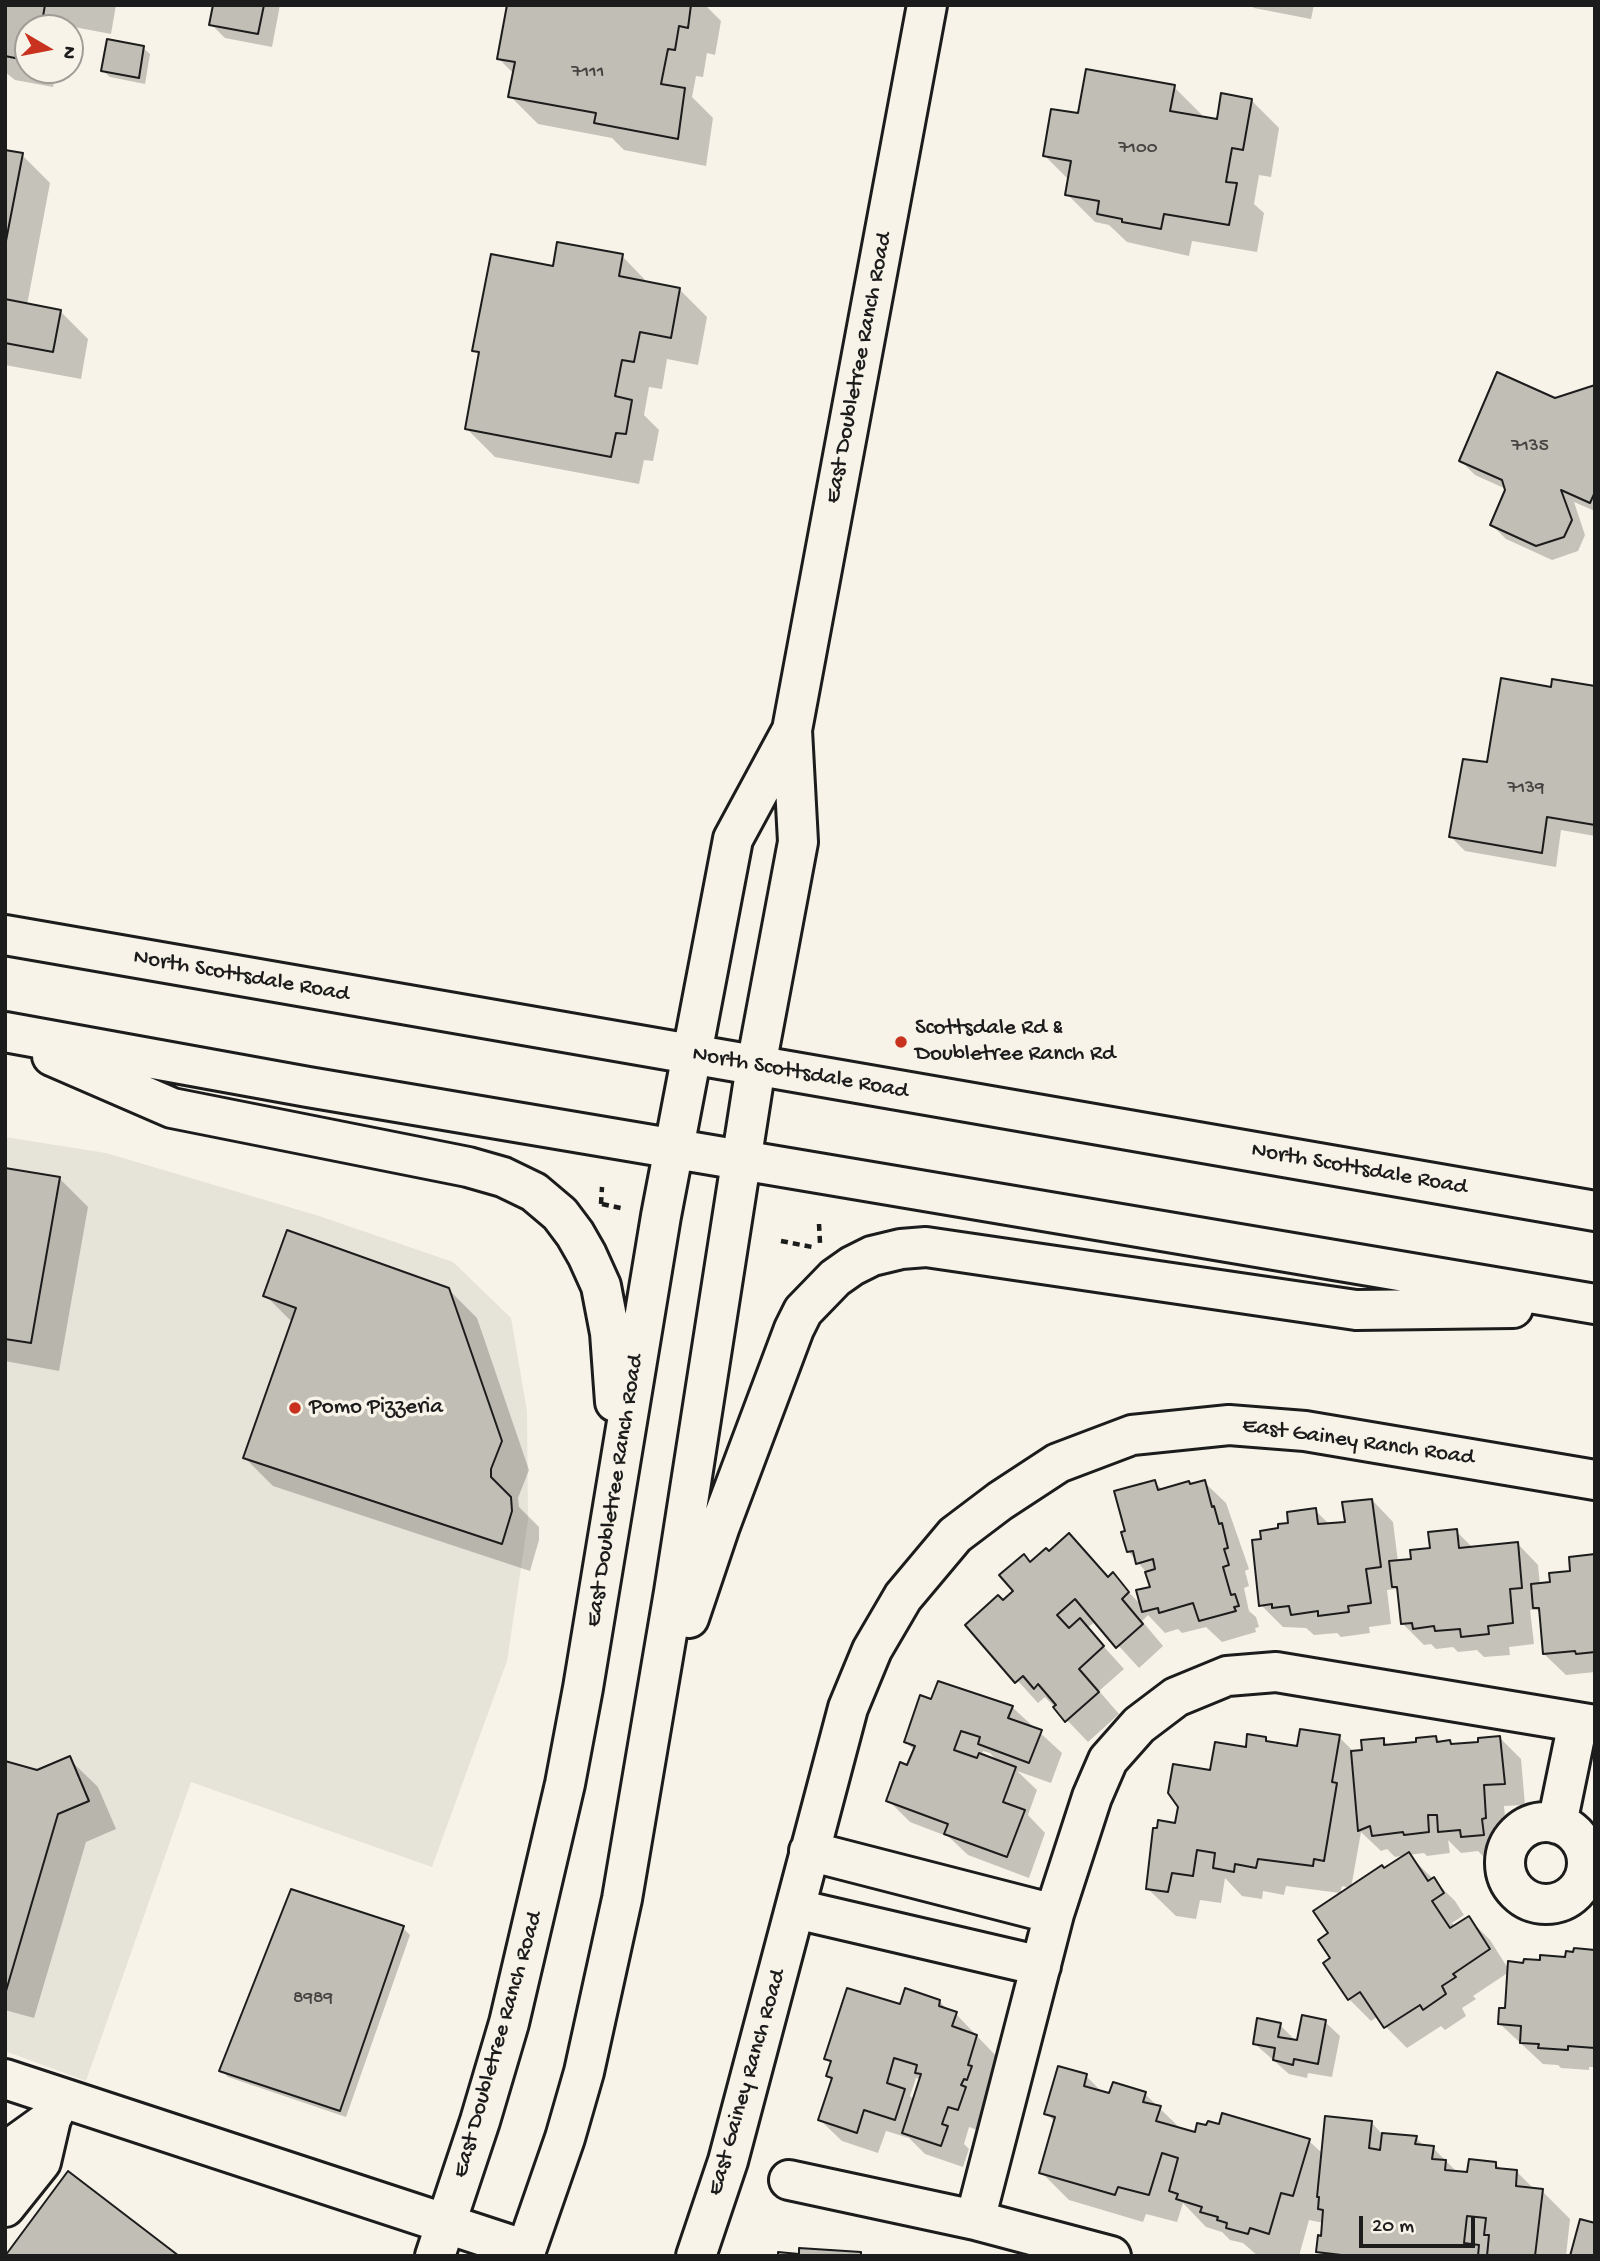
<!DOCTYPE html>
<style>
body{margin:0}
#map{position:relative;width:1600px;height:2261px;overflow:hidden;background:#f7f3e8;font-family:"Gochi Hand",sans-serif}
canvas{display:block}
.frame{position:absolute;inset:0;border:7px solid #1c1c1c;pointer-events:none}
.north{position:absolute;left:14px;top:14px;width:70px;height:70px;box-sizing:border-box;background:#f7f3e8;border:2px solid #9f9d96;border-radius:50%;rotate:100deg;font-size:19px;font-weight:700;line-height:28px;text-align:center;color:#1c1c1c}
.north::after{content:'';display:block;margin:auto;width:24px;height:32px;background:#c8321e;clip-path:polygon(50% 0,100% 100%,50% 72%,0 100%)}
.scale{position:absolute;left:1359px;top:2216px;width:116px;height:32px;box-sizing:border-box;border:4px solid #1c1c1c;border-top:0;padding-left:9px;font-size:21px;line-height:24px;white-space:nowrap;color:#1c1c1c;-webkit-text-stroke:5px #f7f3e8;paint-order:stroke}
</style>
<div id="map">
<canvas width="1600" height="2261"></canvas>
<div class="frame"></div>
<div class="north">N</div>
<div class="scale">20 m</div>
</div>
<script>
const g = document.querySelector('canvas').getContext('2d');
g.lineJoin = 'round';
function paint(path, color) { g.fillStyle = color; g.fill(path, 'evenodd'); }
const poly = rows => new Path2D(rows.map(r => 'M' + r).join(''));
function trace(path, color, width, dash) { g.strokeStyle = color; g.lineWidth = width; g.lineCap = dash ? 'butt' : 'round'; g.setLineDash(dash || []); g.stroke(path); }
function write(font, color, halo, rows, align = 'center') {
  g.font = font + ' "Gochi Hand",sans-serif'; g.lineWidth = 7; g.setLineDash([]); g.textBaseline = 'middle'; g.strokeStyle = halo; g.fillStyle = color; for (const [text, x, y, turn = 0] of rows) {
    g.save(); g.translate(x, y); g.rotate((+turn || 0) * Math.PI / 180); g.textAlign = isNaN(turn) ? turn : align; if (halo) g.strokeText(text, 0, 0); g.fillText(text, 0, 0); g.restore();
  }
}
paint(poly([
 [5,1137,106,1153,319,1216,453,1262,511,1318,527,1411,528,1521,507,1661,432,1867,191,1782,86,2081,5,2051]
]), '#e6e3d9');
paint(poly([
 [5,5,116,5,111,34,74,27,70,48,70,28,28,28,28,70,56,70,53,87,15,80,5,72],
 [214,5,280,5,272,47,225,38,211,24],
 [508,5,705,5,721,21,715,55,707,53,703,77,696,76,692,97,713,118,706,166,624,150,612,138,538,124,510,96,514,74,498,58],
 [1251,5,1314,5,1311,19,1254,8],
 [143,48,150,54,145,84,110,77,103,71],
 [1174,87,1202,115,1202,118,1218,121,1251,100,1279,128,1271,177,1259,175,1254,204,1264,213,1257,252,1192,241,1189,256,1127,242,1109,225,1095,222,1067,194,1069,180,1045,156,1079,115],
 [5,147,11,153,22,155,50,183,27,305,60,311,88,339,81,379,5,365],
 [622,256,649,284,679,289,707,317,698,365,667,359,662,389,649,387,644,415,659,430,653,461,644,460,639,484,495,457,467,429,480,356,474,350,554,268],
 [1595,387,1595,511,1574,502,1585,535,1578,551,1552,560,1506,539,1492,525,1506,489,1475,475,1461,461,1555,400],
 [1595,688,1595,836,1561,830,1556,867,1465,851,1451,837,1489,764,1552,689],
 [5,1169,60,1179,88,1207,59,1371,5,1361],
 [448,1289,477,1318,529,1470,518,1498,519,1507,539,1527,539,1540,530,1571,273,1486,245,1458,293,1323,265,1295],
 [1154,1482,1163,1490,1204,1482,1226,1503,1249,1569,1245,1571,1249,1586,1244,1588,1249,1611,1256,1617,1259,1627,1255,1628,1256,1632,1222,1642,1206,1627,1182,1633,1178,1629,1165,1633,1148,1615,1142,1621,1163,1646,1139,1668,1096,1621,1087,1628,1124,1669,1099,1691,1119,1714,1088,1742,1045,1697,1038,1703,967,1625,1003,1602,1015,1591,1031,1564,1049,1553,1069,1535,1109,1578,1112,1575,1142,1606,1152,1588,1147,1573,1128,1551,1127,1532],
 [1372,1500,1393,1522,1398,1562,1413,1561,1456,1531,1473,1548,1517,1543,1538,1565,1540,1585,1552,1583,1572,1573,1595,1556,1595,1672,1566,1675,1544,1654,1541,1614,1537,1610,1530,1610,1534,1644,1509,1647,1510,1655,1484,1657,1477,1650,1458,1652,1453,1647,1436,1649,1431,1644,1424,1645,1403,1624,1400,1592,1396,1589,1387,1590,1391,1624,1369,1627,1370,1633,1341,1637,1337,1633,1314,1635,1306,1628,1283,1627,1261,1605,1263,1541,1315,1510,1330,1525,1347,1523],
 [932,1702,1012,1707,1062,1753,1051,1783,1017,1771,1037,1790,1028,1815,1045,1833,1029,1878,968,1855,949,1837,910,1822,888,1800,908,1768,915,1751,906,1742],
 [983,1751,990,1753,999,1763,981,1756],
 [1339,1737,1354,1752,1364,1751,1383,1740,1390,1746,1418,1744,1436,1738,1441,1743,1449,1742,1453,1746,1480,1743,1500,1738,1521,1759,1525,1805,1504,1806,1507,1839,1503,1839,1504,1856,1484,1857,1478,1851,1461,1853,1448,1840,1450,1853,1427,1856,1424,1853,1409,1855,1455,1901,1464,1915,1452,1923,1455,1927,1468,1918,1490,1940,1509,1970,1595,1951,1595,2067,1589,2067,1589,2070,1561,2068,1558,2065,1543,2064,1500,2024,1507,2010,1509,1972,1473,1996,1476,1999,1462,2008,1466,2016,1445,2030,1441,2026,1407,2048,1386,2027,1378,2016,1371,2021,1349,1999,1325,1963,1332,1958,1330,1934,1351,1888,1342,1886,1340,1893,1286,1886,1284,1895,1263,1891,1262,1899,1242,1896,1225,1878,1221,1903,1200,1900,1196,1919,1176,1916,1147,1888,1176,1825,1211,1772,1265,1739,1270,1743,1299,1748],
 [1361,1832,1381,1851,1387,1849,1395,1857,1408,1855,1351,1888],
 [69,1759,98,1787,116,1829,86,1842,34,2018,5,2010,5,1763,37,1772],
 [292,1891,403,1928,410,1935,346,2117,228,2077,221,2070],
 [940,2002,950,2012,956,2014,998,2058,989,2085,992,2089,988,2100,985,2099,983,2106,986,2110,980,2131,969,2127,964,2144,969,2149,963,2167,925,2154,909,2138,886,2131,878,2153,842,2141,820,2120,833,2081,828,2076,832,2064,826,2058,901,2007],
 [916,2078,922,2080,915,2101,910,2096],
 [1325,2022,1340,2036,1332,2077,1308,2073,1307,2078,1289,2074,1255,2044,1280,2025,1294,2039,1294,2041,1299,2042],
 [1086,2076,1104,2094,1145,2094,1183,2131,1196,2135,1309,2141,1323,2154,1371,2122,1383,2135,1416,2138,1425,2147,1433,2148,1458,2173,1469,2174,1496,2164,1502,2170,1516,2171,1535,2190,1542,2191,1570,2219,1566,2256,1322,2256,1318,2252,1324,2223,1309,2220,1299,2256,1258,2256,1243,2243,1230,2240,1222,2232,1206,2227,1183,2203,1177,2222,1146,2214,1143,2222,1069,2200,1041,2172,1055,2122,1046,2113]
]), '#0003');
const building = poly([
 [5,5,45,5,41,28,28,28,25,60,5,56,5,5],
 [213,5,264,5,258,34,209,25,213,5],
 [507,5,691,5,688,28,679,26,675,50,668,49,661,84,685,88,678,139,594,123,596,113,508,97,515,62,497,59,507,5],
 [107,39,144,46,139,78,101,71,107,39],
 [1086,69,1175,85,1170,111,1217,119,1221,93,1252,99,1243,150,1232,148,1226,182,1237,183,1229,225,1164,214,1161,229,1122,222,1122,219,1097,214,1099,201,1065,195,1071,161,1043,156,1051,109,1078,113,1086,69],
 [5,150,23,153,5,246,5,150],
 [557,242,623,254,619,276,680,288,671,338,640,332,634,362,622,360,615,396,632,400,626,434,616,433,611,457,465,429,479,352,472,351,491,254,553,266,557,242],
 [5,299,61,310,53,352,5,343,5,299],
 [1497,372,1555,398,1595,385,1595,492,1590,503,1561,490,1572,520,1564,537,1536,546,1490,525,1505,490,1502,480,1459,461,1497,372],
 [1501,678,1551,687,1552,679,1595,686,1595,825,1547,817,1542,853,1449,837,1463,759,1487,762,1501,678],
 [5,1168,60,1177,31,1343,5,1339,5,1168],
 [287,1230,449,1288,502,1441,491,1469,491,1477,511,1497,512,1511,502,1544,243,1458,296,1308,263,1296,287,1230],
 [1155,1480,1158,1490,1189,1481,1190,1484,1205,1480,1212,1507,1214,1506,1219,1524,1222,1523,1228,1548,1224,1549,1229,1565,1223,1567,1231,1595,1235,1594,1239,1606,1234,1607,1236,1611,1199,1621,1193,1603,1159,1613,1158,1608,1142,1612,1136,1590,1150,1587,1145,1572,1155,1569,1153,1559,1136,1564,1133,1551,1127,1552,1121,1532,1125,1531,1114,1491,1155,1480],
 [1372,1499,1381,1567,1366,1569,1371,1603,1348,1606,1349,1612,1318,1616,1318,1611,1291,1615,1289,1606,1272,1608,1272,1604,1259,1606,1252,1540,1261,1539,1260,1531,1278,1528,1278,1524,1288,1523,1287,1512,1316,1508,1318,1524,1345,1522,1342,1502,1372,1499],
 [1457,1529,1459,1548,1518,1542,1522,1588,1510,1589,1513,1623,1488,1626,1489,1634,1461,1637,1460,1629,1435,1631,1434,1626,1413,1629,1412,1623,1401,1624,1397,1587,1392,1587,1389,1561,1411,1559,1410,1550,1430,1548,1428,1532,1457,1529],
 [1069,1533,1108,1577,1113,1572,1129,1592,1122,1599,1143,1624,1116,1648,1075,1599,1057,1615,1069,1628,1080,1618,1104,1646,1079,1669,1099,1692,1065,1722,1053,1707,1056,1705,1038,1684,1034,1689,1023,1676,1015,1683,965,1625,998,1595,1003,1600,1013,1591,999,1575,1024,1554,1030,1562,1046,1548,1049,1551,1069,1533],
 [1595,1554,1595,1652,1576,1654,1575,1651,1543,1654,1539,1608,1533,1608,1531,1584,1550,1582,1549,1573,1570,1571,1569,1557,1595,1554],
 [938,1681,1013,1706,1008,1718,1042,1730,1029,1763,978,1744,980,1737,961,1731,954,1750,977,1758,979,1753,1016,1767,1003,1802,1025,1810,1007,1857,944,1834,948,1824,886,1801,900,1762,907,1765,915,1746,904,1742,920,1695,931,1699,938,1681],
 [1300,1729,1340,1735,1332,1782,1337,1783,1324,1861,1314,1859,1313,1866,1258,1859,1256,1868,1235,1864,1234,1872,1213,1868,1215,1853,1197,1850,1193,1876,1172,1873,1168,1892,1146,1889,1153,1828,1157,1828,1158,1820,1175,1823,1178,1807,1168,1793,1173,1764,1210,1770,1215,1742,1246,1747,1247,1734,1266,1737,1266,1741,1297,1746,1300,1729],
 [1436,1736,1437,1742,1450,1740,1451,1744,1478,1742,1478,1738,1500,1736,1505,1784,1484,1785,1486,1818,1482,1819,1484,1835,1461,1837,1460,1830,1438,1832,1437,1815,1428,1815,1429,1832,1404,1835,1403,1832,1372,1836,1370,1826,1358,1831,1351,1751,1362,1750,1361,1740,1384,1738,1384,1745,1416,1742,1416,1738,1436,1736],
 [70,1756,89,1801,58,1814,6,1991,5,1761,37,1770,70,1756],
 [1409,1852,1428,1881,1434,1877,1444,1893,1432,1901,1450,1928,1469,1916,1490,1949,1453,1974,1456,1977,1442,1986,1446,1994,1423,2010,1420,2005,1384,2028,1360,1992,1348,2000,1323,1963,1330,1958,1318,1940,1328,1933,1313,1911,1382,1865,1384,1868,1409,1852],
 [291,1889,404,1926,340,2111,219,2071,291,1889],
 [1574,1948,1595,1950,1595,2048,1568,2046,1568,2050,1538,2048,1539,2044,1520,2043,1521,2026,1498,2024,1499,2008,1505,2008,1508,1961,1523,1963,1524,1959,1540,1960,1540,1955,1565,1957,1566,1951,1573,1952,1574,1948],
 [847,1988,900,2004,905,1988,940,2000,939,2006,957,2012,952,2026,977,2035,968,2065,972,2066,967,2080,964,2079,961,2085,966,2087,958,2110,948,2107,942,2124,948,2126,941,2146,902,2133,921,2074,915,2073,917,2065,894,2058,887,2083,905,2089,895,2120,864,2110,857,2133,818,2120,832,2078,826,2076,831,2061,824,2059,847,1988],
 [1302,2015,1326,2020,1318,2064,1294,2059,1293,2065,1273,2060,1275,2048,1253,2044,1257,2018,1281,2023,1278,2037,1297,2040,1302,2015],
 [1058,2066,1087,2074,1084,2086,1109,2093,1113,2082,1146,2092,1143,2102,1161,2106,1156,2121,1195,2132,1197,2123,1206,2125,1208,2121,1219,2124,1222,2113,1310,2139,1293,2196,1281,2193,1269,2234,1250,2228,1248,2234,1226,2228,1227,2223,1217,2220,1218,2217,1200,2212,1202,2207,1176,2199,1178,2194,1169,2191,1178,2158,1162,2153,1149,2195,1118,2187,1115,2195,1039,2173,1055,2117,1044,2114,1058,2066],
 [1325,2116,1372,2121,1369,2148,1380,2150,1382,2133,1417,2136,1415,2144,1434,2146,1432,2159,1446,2160,1445,2170,1467,2172,1469,2159,1496,2162,1496,2168,1517,2170,1516,2186,1543,2189,1535,2256,1487,2256,1489,2235,1484,2235,1486,2218,1467,2216,1464,2243,1479,2245,1478,2256,1350,2256,1316,2252,1318,2235,1321,2236,1323,2210,1318,2209,1319,2197,1317,2197,1325,2116],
 [68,2171,179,2256,5,2256,68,2171],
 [1580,2219,1595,2223,1595,2256,1570,2256,1580,2219],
 [799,2248,861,2252,861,2256,778,2256,778,2252,799,2254,799,2248]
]);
paint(building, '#c0beb5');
trace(building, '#1c1c1c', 2);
const minor = poly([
 '1505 1863a41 41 0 1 1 82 0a41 41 0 1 1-82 0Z',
 [1557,1824,1578,1722],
 [809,1851,1054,1914],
 [796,1909,1041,1966],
 [5,2079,526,2250],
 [5,2160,19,2142,51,2119],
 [789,2180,975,2220],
 [5,2207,41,2162,51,2119,61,2099],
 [696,2256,728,2161,848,1708,872,1650,903,1597,955,1535,1000,1501,1058,1463,1132,1435,1229,1425,1305,1431,1595,1480],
 [1111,2256,975,2220,1054,1914,1092,1797,1108,1760,1139,1725,1176,1697,1227,1676,1276,1672,1595,1725]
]);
const major = poly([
 [5,935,1595,1211],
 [5,1032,308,1087,1595,1304],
 [52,1056,172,1108,468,1167,503,1177,534,1192,560,1214,575,1234,587,1255,601,1286,610,1333,615,1402],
 [689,1618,720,1526,794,1329,803,1311,835,1278,852,1266,872,1256,901,1249,926,1247,1356,1310,1513,1308],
 [435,2256,480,2121,509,2023,565,1784,583,1688,661,1216,733,839,792,730],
 [524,2256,565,2138,584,2072,622,1899,674,1592,756,1066,798,842,792,730,927,5]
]);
trace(minor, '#1c1c1c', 44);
trace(major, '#1c1c1c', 44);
trace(poly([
 [601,1204,602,1187],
 [602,1204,625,1209],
 [819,1224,820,1243],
 [781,1241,812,1247]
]), '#1c1c1c', 4.5, [7, 5]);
trace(minor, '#f7f3e8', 38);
trace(major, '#f7f3e8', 38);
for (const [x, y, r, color] of [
 [901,1042,7,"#c8321e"],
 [295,1408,7,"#c8321e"]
]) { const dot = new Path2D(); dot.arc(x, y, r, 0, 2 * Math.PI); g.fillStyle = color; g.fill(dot); trace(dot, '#f7f3e8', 2.5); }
write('19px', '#454442', null, [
 ["7111",588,73],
 ["7100",1138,149],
 ["7135",1530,447],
 ["7139",1526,789],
 ["8989",313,1999]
]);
write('23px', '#1c1c1c', '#f7f3e8', [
 ["East Doubletree Ranch Road",860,368,-79],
 ["North Scottsdale Road",241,977,10],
 ["North Scottsdale Road",800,1074,10],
 ["North Scottsdale Road",1359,1170,10],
 ["East Gainey Ranch Road",1358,1443,8],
 ["East Doubletree Ranch Road",616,1491,-81],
 ["East Doubletree Ranch Road",499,2045,-74],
 ["East Gainey Ranch Road",748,2083,-74]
]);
write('23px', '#1c1c1c', '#f7f3e8', [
 ["Scottsdale Rd &",915,1029],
 ["Doubletree Ranch Rd",915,1055],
 ["Pomo Pizzeria",309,1408]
], 'left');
</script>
